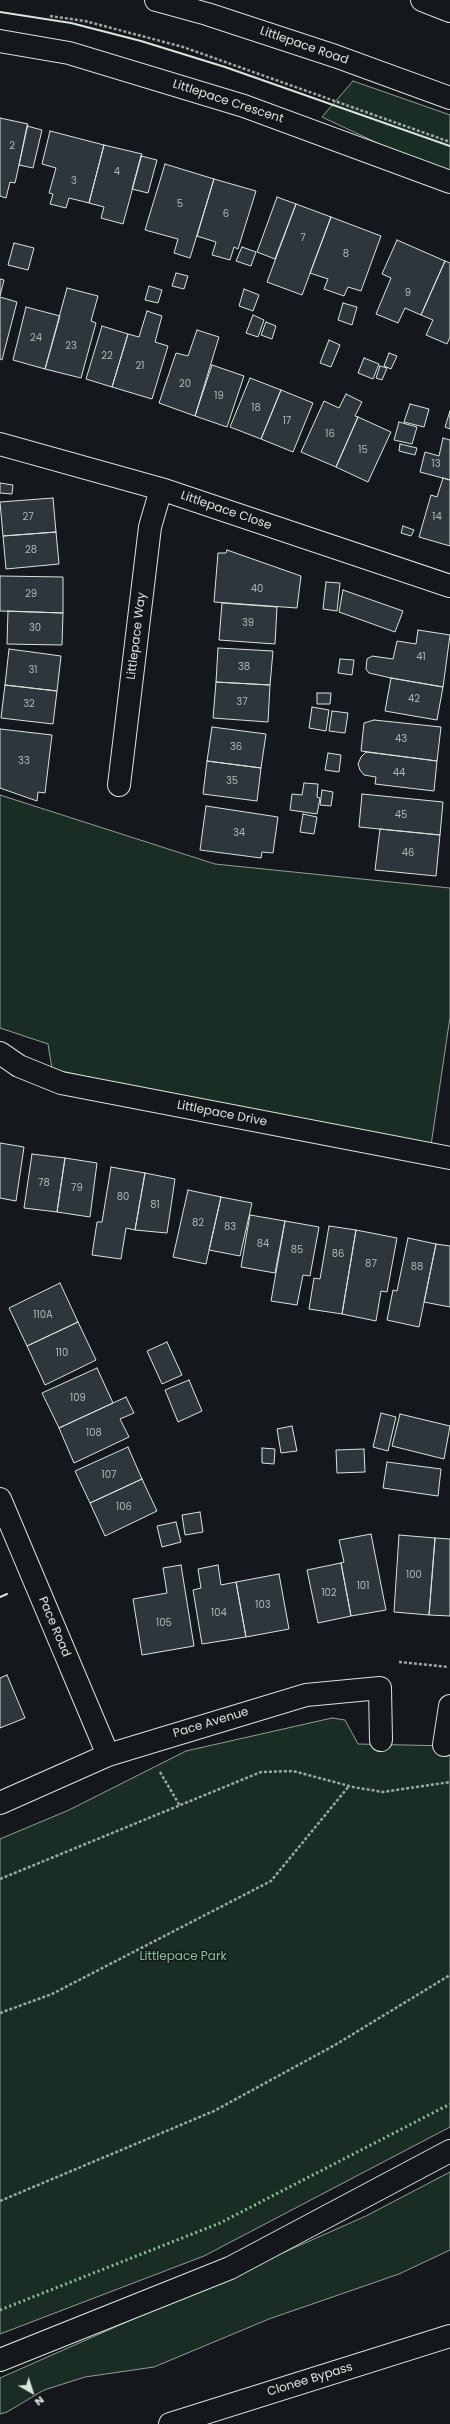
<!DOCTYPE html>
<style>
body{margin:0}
#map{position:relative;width:450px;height:2424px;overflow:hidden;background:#14181c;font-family:Poppins,sans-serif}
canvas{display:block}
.north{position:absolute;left:12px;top:2372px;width:40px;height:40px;-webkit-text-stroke:3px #14181c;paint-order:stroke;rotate:141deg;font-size:11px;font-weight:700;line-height:16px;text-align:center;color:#d8e6dc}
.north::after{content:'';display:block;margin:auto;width:14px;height:18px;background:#d8e6dc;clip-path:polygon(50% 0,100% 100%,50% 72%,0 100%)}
</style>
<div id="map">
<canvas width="450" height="2424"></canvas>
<div class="north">N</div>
</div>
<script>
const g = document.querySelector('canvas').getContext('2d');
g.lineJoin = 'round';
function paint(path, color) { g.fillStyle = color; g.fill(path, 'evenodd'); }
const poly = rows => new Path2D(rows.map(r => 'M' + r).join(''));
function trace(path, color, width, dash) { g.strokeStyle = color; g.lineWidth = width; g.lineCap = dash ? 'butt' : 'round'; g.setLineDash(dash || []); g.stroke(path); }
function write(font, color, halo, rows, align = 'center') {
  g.font = font + ' Poppins,sans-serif'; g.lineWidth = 3; g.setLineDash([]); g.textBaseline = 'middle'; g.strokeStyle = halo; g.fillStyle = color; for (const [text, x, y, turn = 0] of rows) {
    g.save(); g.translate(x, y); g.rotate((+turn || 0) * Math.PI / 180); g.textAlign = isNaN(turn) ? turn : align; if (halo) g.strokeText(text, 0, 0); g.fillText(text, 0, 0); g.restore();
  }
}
const green = poly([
 [353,81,450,115,450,171,388,148,322,117,353,81],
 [0,795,215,864,450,888,450,1017,430,1152,52,1069,48,1044,0,1028,0,795],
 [332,1718,345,1720,358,1744,450,1746,450,2127,204,2256,0,2334,0,1839,69,1810,186,1751,332,1718],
 [450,2172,450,2250,399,2274,269,2319,154,2367,85,2377,44,2390,7,2412,0,2414,0,2378,366,2216,450,2172]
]);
paint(green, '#1a2d24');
trace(green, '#939e99', 1);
const building = poly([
 [0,118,28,124,15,183,10,182,6,198,0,196,0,118],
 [27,126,42,130,33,168,19,165,27,126],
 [50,131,104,145,89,203,69,198,66,208,50,204,53,194,49,193,56,168,42,164,50,131],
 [104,145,142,154,123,224,101,218,104,207,89,203,104,145],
 [141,156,157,160,148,193,132,189,141,156],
 [165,164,214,179,190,258,174,253,178,239,145,230,165,164],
 [214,179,256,191,238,249,234,247,230,260,212,255,216,242,197,236,214,179],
 [277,197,296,204,275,259,257,252,277,197],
 [296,204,331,217,302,295,267,282,296,204],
 [331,217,381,236,361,291,348,287,344,296,324,289,328,279,310,273,331,217],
 [397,240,445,261,421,315,405,308,398,323,376,314,391,278,382,274,397,240],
 [14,243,34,248,28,270,8,265,14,243],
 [242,247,256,252,251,266,236,261,242,247],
 [445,261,450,263,450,337,447,344,426,335,433,320,421,315,445,261],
 [176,273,188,276,184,289,172,286,176,273],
 [0,279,4,280,0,296,0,279],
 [149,286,162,290,158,303,145,300,149,286],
 [67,288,98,296,91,321,96,323,81,378,45,369,67,288],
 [244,289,259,295,253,311,239,306,244,289],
 [0,297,17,302,2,360,0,359,0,297],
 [343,303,357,307,352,325,338,320,343,303],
 [26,307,60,316,45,369,13,360,26,307],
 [147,311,162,316,155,342,168,346,152,399,112,387,128,334,139,337,147,311],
 [253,315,264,320,258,337,246,333,253,315],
 [266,322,276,326,272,339,261,335,266,322],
 [102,326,128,334,112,387,86,379,102,326],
 [197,330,219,337,195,416,159,403,176,353,188,356,197,330],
 [329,340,340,345,331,367,320,363,329,340],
 [389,353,397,356,391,369,384,366,389,353],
 [364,358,379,364,373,379,358,373,364,358],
 [212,365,244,376,227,427,195,416,212,365],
 [380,366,387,368,382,380,376,378,380,366],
 [250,378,281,390,261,439,230,427,250,378],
 [281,390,313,403,293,452,261,439,281,390],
 [346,394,362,402,355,416,358,417,336,467,301,452,324,401,339,408,346,394],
 [410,404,429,409,424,427,404,422,410,404],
 [450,411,450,429,445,427,450,411],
 [358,417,391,432,368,482,336,467,358,417],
 [399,422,417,427,412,444,394,440,399,422],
 [443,438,450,440,450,480,420,472,425,452,439,456,443,438],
 [400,444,417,448,415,455,399,451,400,444],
 [443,478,450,480,450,546,419,537,431,495,437,497,443,478],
 [0,483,13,485,12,494,0,493,0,483],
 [53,498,56,532,3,536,0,502,53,498],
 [403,526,414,530,411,536,401,533,403,526],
 [56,532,59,564,6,569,3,536,56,532],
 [227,550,301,576,297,608,214,602,218,553,226,553,227,550],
 [0,576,63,577,63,613,0,611,0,576],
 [326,582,340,583,337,611,323,609,326,582],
 [343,590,403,611,395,632,339,612,343,590],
 [222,603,277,607,275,644,219,640,222,603],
 [8,611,63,613,62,645,7,644,8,611],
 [418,630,450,635,443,687,391,678,369,673,366,669,367,659,372,656,393,659,397,641,416,644,418,630],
 [218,648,273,651,270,685,216,682,218,648],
 [9,649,61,656,57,691,5,685,9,649],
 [340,659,354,660,352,675,338,673,340,659],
 [391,678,443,687,437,720,385,711,391,678],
 [216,682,270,685,268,722,213,718,216,682],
 [5,685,57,691,53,724,1,718,5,685],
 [317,693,331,693,330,704,317,704,317,693],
 [312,707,329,710,326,731,309,728,312,707],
 [332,711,348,713,345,733,329,731,332,711],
 [374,720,441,727,437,761,361,751,364,723,374,720],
 [212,727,266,734,261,768,207,761,212,727],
 [0,729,52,735,45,793,38,792,37,801,0,788,0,729],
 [366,752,437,761,434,791,375,784,376,777,364,775,360,770,358,764,361,757,366,752],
 [328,753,341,755,339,772,325,770,328,753],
 [207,761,261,768,257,801,203,794,207,761],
 [304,783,318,784,317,797,320,798,317,814,290,810,292,794,302,795,304,783],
 [322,790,333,792,331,806,320,805,322,790],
 [362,794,443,802,440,835,359,827,362,794],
 [206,806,278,817,273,853,262,852,261,858,200,850,206,806],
 [303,814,317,817,314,834,300,832,303,814],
 [380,829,440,835,436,876,375,870,380,829],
 [0,1143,24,1147,16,1201,0,1198,0,1143],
 [32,1154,65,1158,57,1212,24,1208,32,1154],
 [65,1158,97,1163,90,1217,57,1212,65,1158],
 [111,1167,145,1173,135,1230,126,1228,121,1259,92,1255,97,1222,102,1222,111,1167],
 [145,1173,175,1179,167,1233,135,1230,145,1173],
 [188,1190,221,1197,206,1264,173,1257,188,1190],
 [221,1197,252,1203,240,1256,209,1250,221,1197],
 [250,1215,285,1221,275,1273,241,1267,250,1215],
 [285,1221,319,1227,310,1276,303,1275,297,1305,271,1301,285,1221],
 [329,1226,356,1230,342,1314,309,1309,314,1278,320,1279,329,1226],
 [356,1230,397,1238,387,1292,381,1291,376,1321,342,1314,356,1230],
 [408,1238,436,1244,419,1327,387,1320,393,1290,397,1291,408,1238],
 [436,1244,450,1246,450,1307,424,1302,436,1244],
 [60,1283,78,1322,27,1346,9,1308,60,1283],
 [78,1322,96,1360,45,1385,27,1346,78,1322],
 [167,1342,182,1375,162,1384,147,1351,167,1342],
 [97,1368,113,1403,59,1428,42,1393,97,1368],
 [189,1380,202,1411,178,1422,165,1390,189,1380],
 [126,1397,134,1413,120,1419,129,1437,74,1463,59,1428,126,1397],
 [381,1413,396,1417,388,1451,373,1447,381,1413],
 [400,1414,450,1426,444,1459,392,1446,400,1414],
 [292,1426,297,1451,281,1453,277,1429,292,1426],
 [128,1447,142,1479,90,1503,75,1471,128,1447],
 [262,1448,275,1449,274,1464,262,1463,262,1448],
 [364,1449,365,1472,337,1473,336,1450,364,1449],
 [387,1462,441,1469,438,1496,383,1488,387,1462],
 [142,1479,157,1511,105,1536,90,1503,142,1479],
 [200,1512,203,1532,185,1535,182,1515,200,1512],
 [176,1522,181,1542,162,1547,157,1526,176,1522],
 [371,1534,386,1610,351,1616,341,1563,344,1562,339,1540,371,1534],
 [399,1535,435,1538,429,1615,394,1612,399,1535],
 [435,1538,450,1539,450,1616,429,1615,435,1538],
 [341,1563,351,1616,318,1623,307,1570,341,1563],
 [181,1565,194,1646,142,1655,133,1599,167,1593,163,1568,181,1565],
 [218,1565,221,1585,236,1582,246,1637,202,1644,193,1590,201,1588,198,1569,218,1565],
 [279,1574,289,1629,246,1637,236,1582,279,1574],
 [7,1675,25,1718,0,1728,0,1678,7,1675]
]);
paint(building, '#2c363c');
trace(building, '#d8e6dc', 1);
const minor = poly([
 [156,0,207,14,335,56,450,98],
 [422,0,450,11],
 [0,41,69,53,244,106,450,182],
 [0,444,161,489,450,586],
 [119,785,150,527,161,489],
 [0,1053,19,1066,61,1083,450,1158],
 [0,1499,108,1755],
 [444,1745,450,1706],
 [0,1803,108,1755,306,1695,380,1688,381,1740]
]);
const highway = poly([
 [0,2360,230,2268,450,2151],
 [170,2424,450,2336]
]);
trace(minor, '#d8e6dc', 24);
trace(highway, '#d8e6dc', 24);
trace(poly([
 [50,16,85,21,183,47,450,142],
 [399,1662,448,1667],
 [160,1772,180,1806],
 [0,1879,261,1772,293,1771,353,1787,383,1792,450,1782],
 [0,2013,52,1994,271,1881,349,1786],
 [0,2201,214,2111,335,2045,450,1975]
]), '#9da8a2', 2.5, [3, 2]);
trace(minor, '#14181c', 22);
trace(highway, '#14181c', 22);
trace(poly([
 [0,2310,220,2223,450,2104]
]), '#8ac095', 3, [2, 3]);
trace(poly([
 [0,12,71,23,141,41,225,67,450,146],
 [0,1597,7,1594]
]), '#d8e6dc', 2);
write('10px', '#adbab4', null, [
 ["2",12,146],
 ["4",117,172],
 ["3",74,181],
 ["5",180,204],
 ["6",226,214],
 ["7",303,238],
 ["8",346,254],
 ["9",408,293],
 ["24",36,338],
 ["23",71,346],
 ["22",107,356],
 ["21",140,366],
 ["20",185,384],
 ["19",219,396],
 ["18",256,408],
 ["17",287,421],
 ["16",330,434],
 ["15",363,450],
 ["13",436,464],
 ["27",28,517],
 ["14",437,517],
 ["28",31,550],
 ["40",257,589],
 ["29",31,594],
 ["39",248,623],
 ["30",35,628],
 ["41",421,657],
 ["38",244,667],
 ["31",33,670],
 ["42",414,699],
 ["37",242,702],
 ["32",29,704],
 ["43",401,739],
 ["36",236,747],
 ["33",24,761],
 ["44",399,773],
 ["35",232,781],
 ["45",401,815],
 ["34",239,833],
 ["46",408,853],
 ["78",44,1183],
 ["79",77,1188],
 ["80",123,1197],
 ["81",155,1205],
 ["82",198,1223],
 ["83",230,1227],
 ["84",263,1244],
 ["85",297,1250],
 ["86",338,1254],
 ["87",371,1264],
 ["88",417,1267],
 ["110A",43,1315],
 ["110",62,1353],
 ["109",78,1398],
 ["108",94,1433],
 ["107",109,1475],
 ["106",124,1507],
 ["100",414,1575],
 ["101",363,1586],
 ["102",329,1593],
 ["103",263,1605],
 ["104",219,1613],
 ["105",164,1623]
]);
write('12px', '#d8e6dc', '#14181c', [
 ["Littlepace Road",304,46,19],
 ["Littlepace Crescent",228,102,18],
 ["Littlepace Close",226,511,19],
 ["Littlepace Way",137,636,-83],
 ["Littlepace Drive",222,1114,11],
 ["Pace Road",54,1627,67],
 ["Pace Avenue",211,1723,-17],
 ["Clonee Bypass",310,2380,-17]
]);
write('12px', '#8ac095', '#14181c', [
 ["Littlepace Park",183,1957]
]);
</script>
